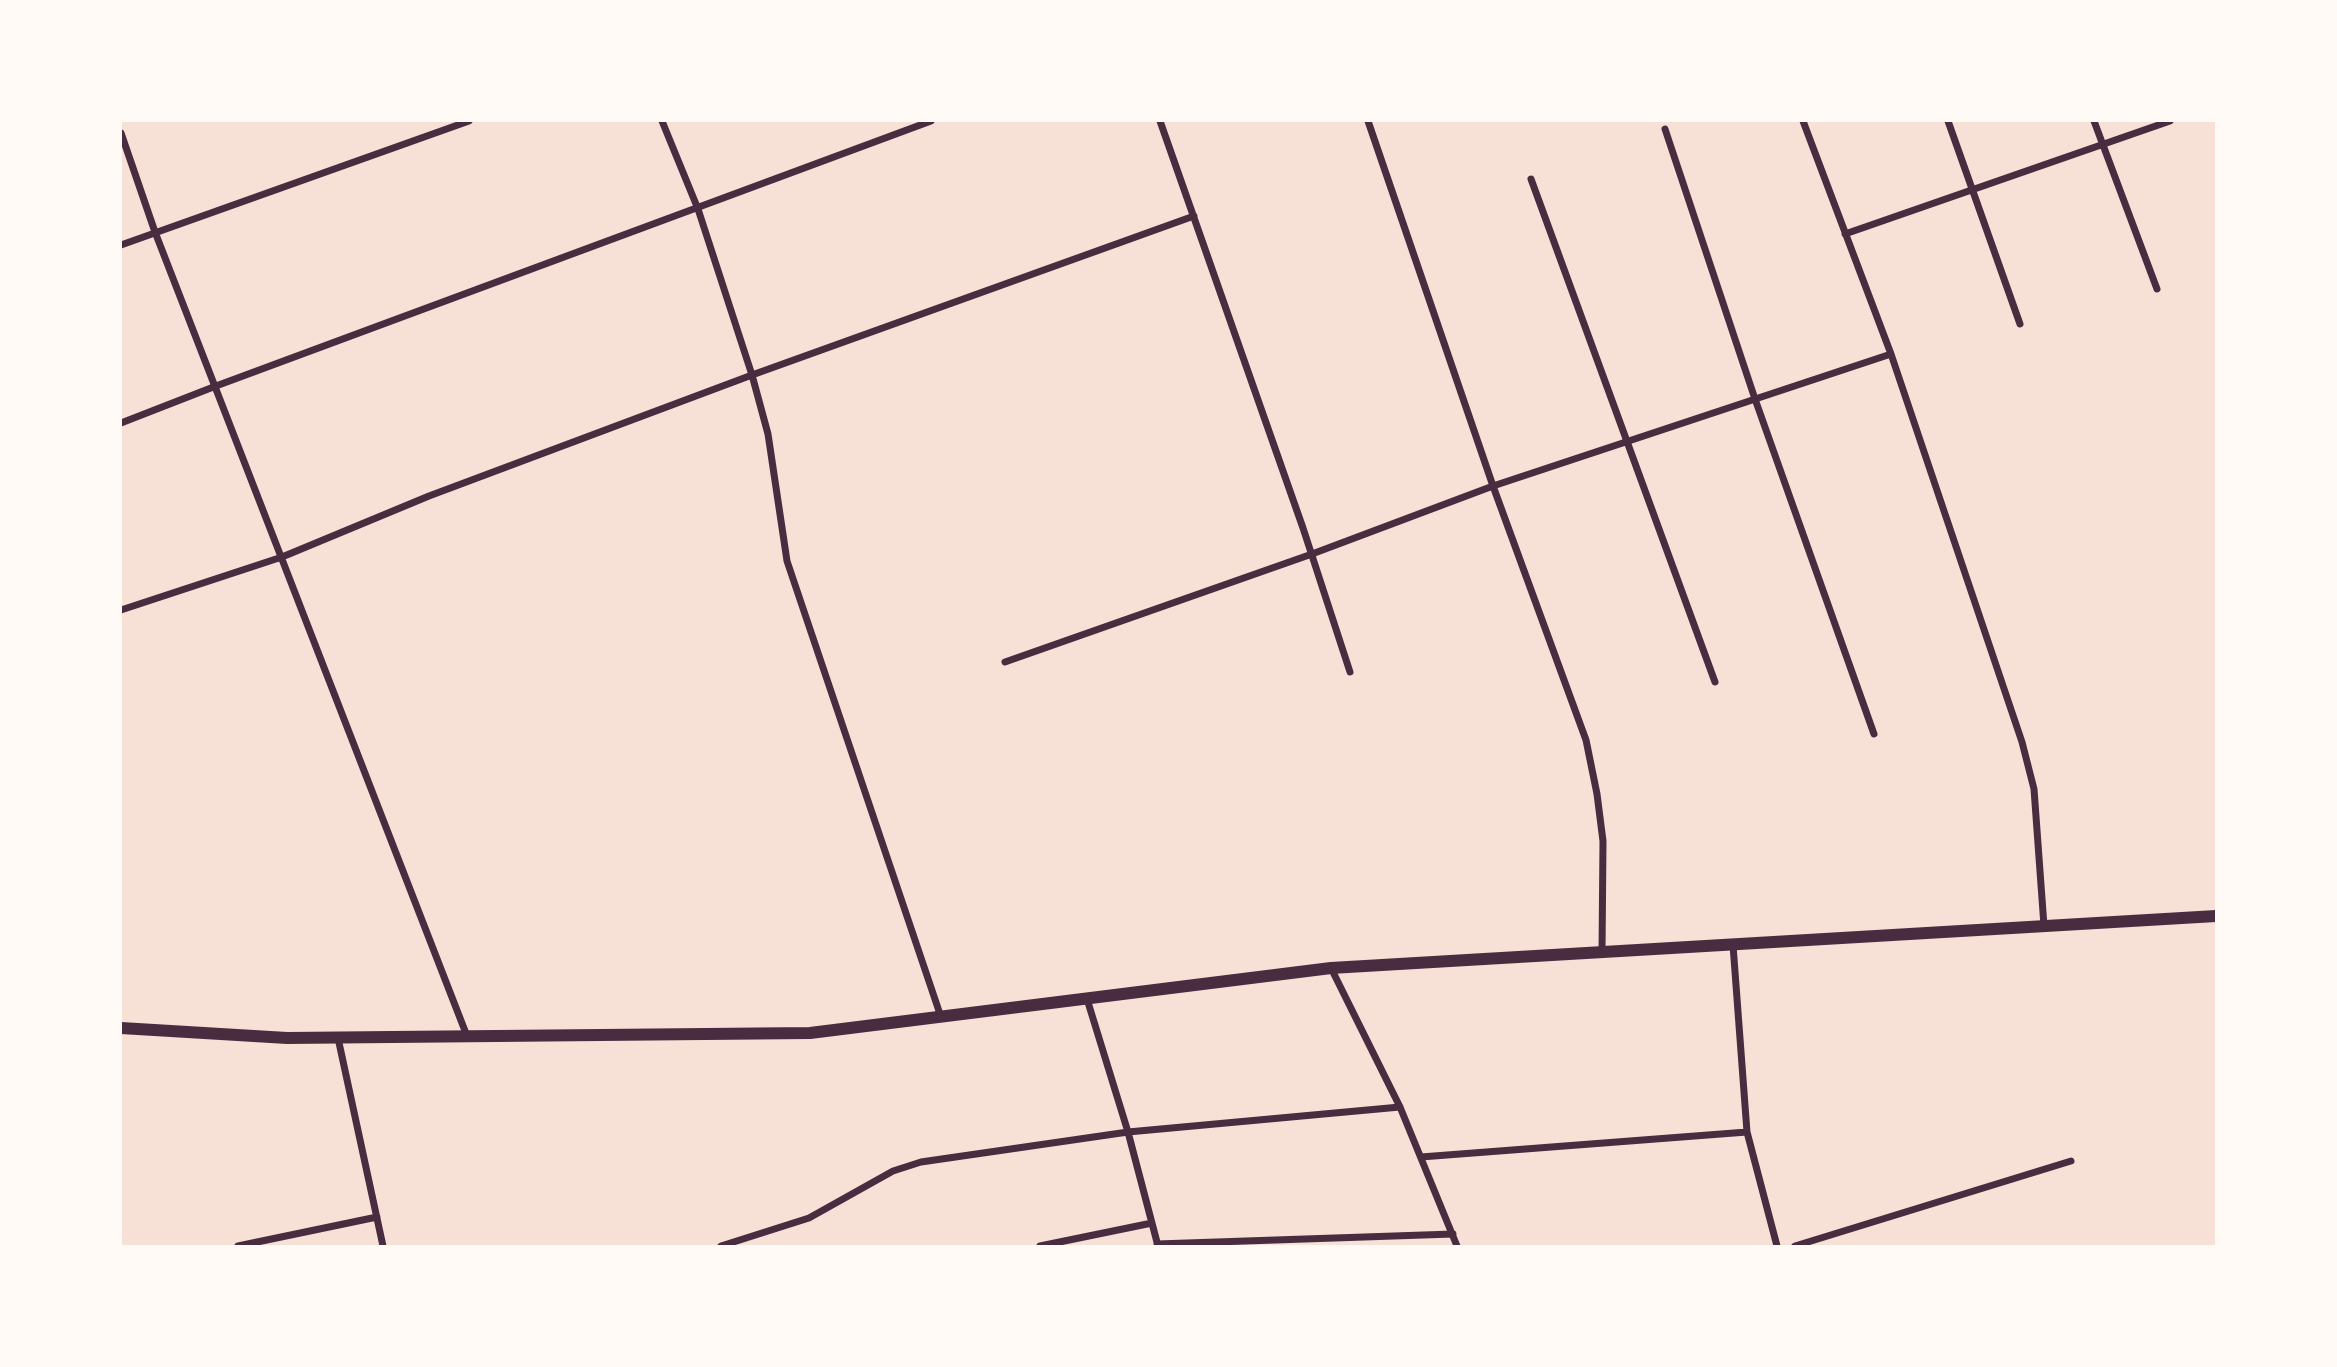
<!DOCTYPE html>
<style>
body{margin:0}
#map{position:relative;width:2337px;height:1367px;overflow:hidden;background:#f7e1d7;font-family:"Golos Text",sans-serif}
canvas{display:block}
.frame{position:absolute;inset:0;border:122px solid #fffaf5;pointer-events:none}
</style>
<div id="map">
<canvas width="2337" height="1367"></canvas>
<div class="frame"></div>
</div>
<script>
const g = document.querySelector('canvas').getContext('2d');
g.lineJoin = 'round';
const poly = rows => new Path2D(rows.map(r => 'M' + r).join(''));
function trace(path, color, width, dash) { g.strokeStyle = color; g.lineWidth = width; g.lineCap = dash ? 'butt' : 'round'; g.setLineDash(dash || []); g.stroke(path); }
trace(poly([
 [662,121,698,209,752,375,768,434,787,561,941,1017],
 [1160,121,1303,528,1350,672],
 [1368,121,1493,486,1586,740,1597,794,1603,841,1602,953],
 [1803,121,1891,354,2022,742,2034,789,2044,926],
 [1948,121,2020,324],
 [2094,121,2157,289],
 [1665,129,1755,399,1874,734],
 [121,133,155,232,467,1036],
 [1531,179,1715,682],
 [1845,234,2170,121],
 [121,245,469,121],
 [121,423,216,386,931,121],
 [121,610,282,557,429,496,752,375,1194,216],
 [1005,662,1312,554,1493,486,1891,354],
 [1733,945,1747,1132,1777,1246],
 [1331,968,1400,1107,1457,1246],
 [1087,999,1128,1132,1158,1246],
 [338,1038,383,1246],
 [1421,1157,1747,1132],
 [1157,1244,1453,1234],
 [238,1246,377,1217],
 [721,1246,809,1218,893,1171,921,1162,1128,1132,1400,1107],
 [1040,1246,1152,1223],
 [1795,1246,2071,1161]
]), '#4a2c40', 7);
trace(poly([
 [121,1028,287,1038,810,1033,1331,968,2216,916]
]), '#4a2c40', 12);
</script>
